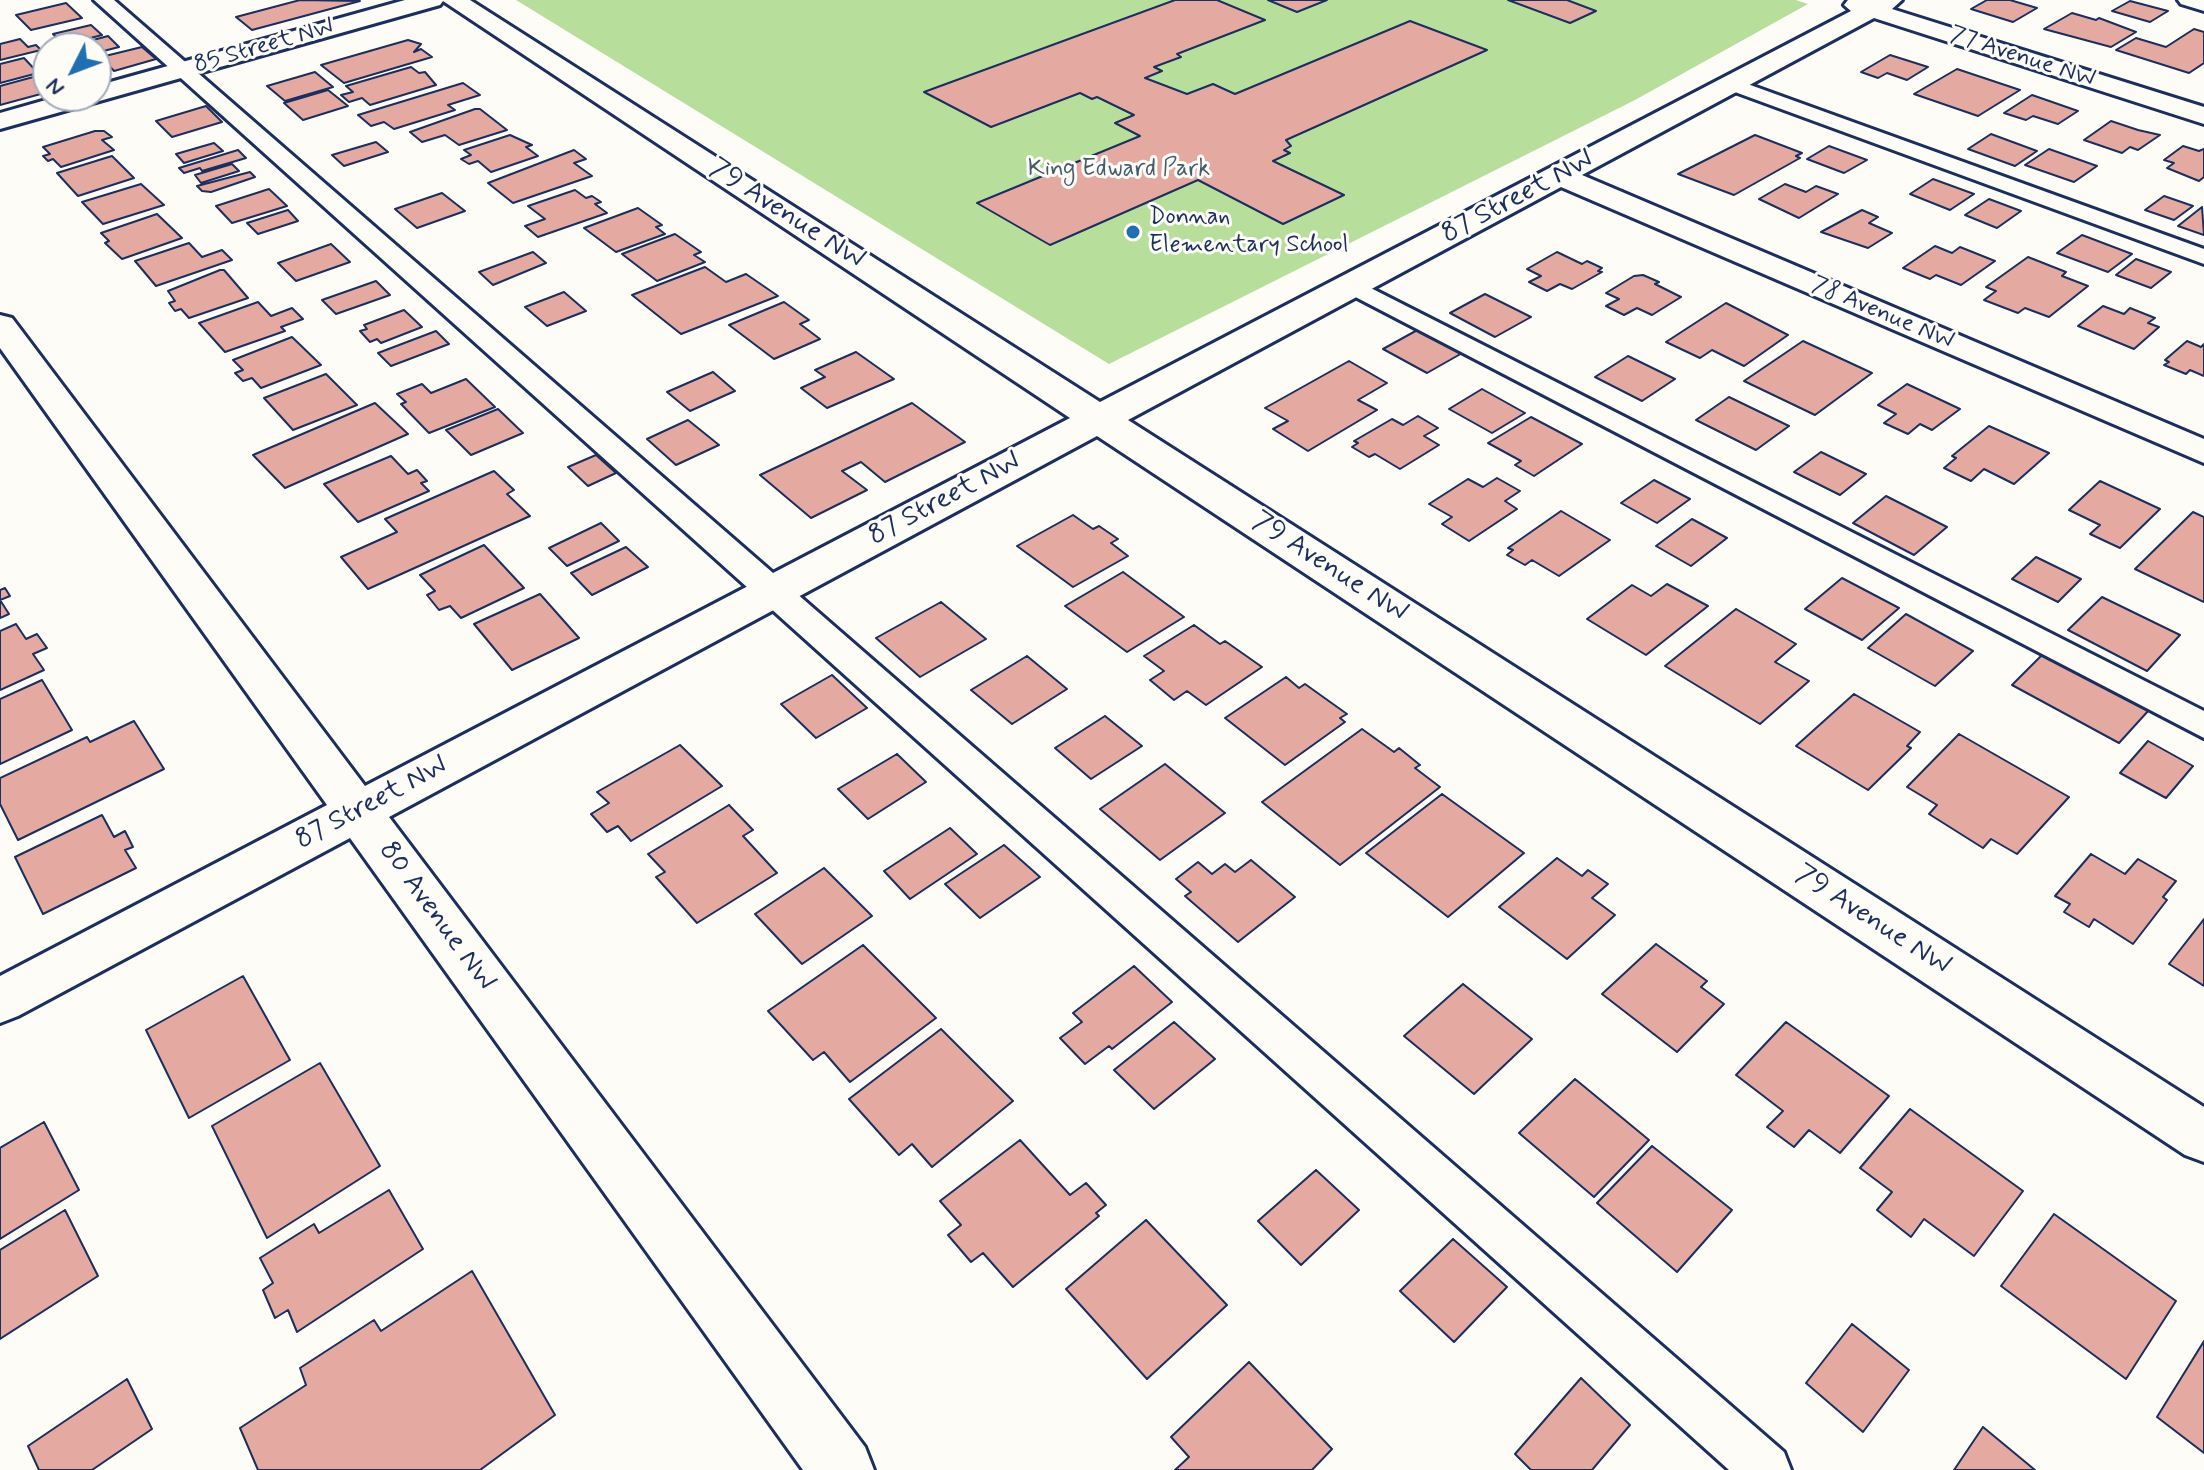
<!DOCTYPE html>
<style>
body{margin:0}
#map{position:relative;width:2204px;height:1470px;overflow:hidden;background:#fdfcf7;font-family:Mynerve,sans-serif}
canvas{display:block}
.north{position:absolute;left:32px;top:32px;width:80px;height:80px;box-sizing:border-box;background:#fdfcf7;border:2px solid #a3aaba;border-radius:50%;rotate:228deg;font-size:22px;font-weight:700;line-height:32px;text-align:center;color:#1b2f5e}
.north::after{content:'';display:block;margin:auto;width:28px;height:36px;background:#1f6fb2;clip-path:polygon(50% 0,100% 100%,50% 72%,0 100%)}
</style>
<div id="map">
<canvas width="2204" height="1470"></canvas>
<div class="north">N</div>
</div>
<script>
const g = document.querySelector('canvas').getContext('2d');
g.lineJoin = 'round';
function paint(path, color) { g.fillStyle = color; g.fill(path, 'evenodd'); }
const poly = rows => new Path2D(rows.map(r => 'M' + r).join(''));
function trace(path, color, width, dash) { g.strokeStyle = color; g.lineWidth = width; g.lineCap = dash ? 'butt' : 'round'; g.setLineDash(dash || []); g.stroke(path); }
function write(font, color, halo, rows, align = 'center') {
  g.font = font + ' Mynerve,sans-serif'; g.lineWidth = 6; g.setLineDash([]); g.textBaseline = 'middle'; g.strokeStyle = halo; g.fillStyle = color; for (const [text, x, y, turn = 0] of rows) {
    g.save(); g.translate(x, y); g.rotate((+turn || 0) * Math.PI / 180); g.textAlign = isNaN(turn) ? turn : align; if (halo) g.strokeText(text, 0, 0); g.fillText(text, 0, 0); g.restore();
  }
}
paint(poly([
 [516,0,1796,0,1808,4,1635,100,1109,364]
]), '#b7df9b');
const building = poly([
 [300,0,360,1,252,30,236,17,300,0],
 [1175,0,1217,0,1265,20,1177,54,1181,57,1154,67,1162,71,1145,78,1187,94,1213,84,1235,94,1410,21,1487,50,1286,140,1291,146,1284,150,1290,153,1273,161,1344,195,1283,224,1198,180,1050,245,977,203,1140,136,1115,123,1134,115,1097,97,1092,99,1080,93,991,127,924,92,1175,0],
 [1268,0,1327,0,1297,12,1268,0],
 [1508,0,1567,0,1596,11,1570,23,1508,0],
 [1987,0,2010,0,2037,8,2013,22,1971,9,1987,0],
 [2130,1,2168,11,2150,22,2112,11,2130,1],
 [66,3,82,18,31,30,16,15,66,3],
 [2072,13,2096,20,2099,18,2136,32,2111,47,2044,29,2072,13],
 [91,25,102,35,64,45,53,34,91,25],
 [2194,29,2204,32,2204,63,2189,73,2116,50,2136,38,2166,47,2194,29],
 [108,36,119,47,96,53,96,48,67,47,108,36],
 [20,39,28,47,36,45,41,50,0,60,0,44,20,39],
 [408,40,421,44,414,52,421,49,432,57,344,83,321,65,408,40],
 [142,47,156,59,114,71,101,57,142,47],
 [1890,55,1928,67,1907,80,1887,73,1878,78,1861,72,1890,55],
 [24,58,38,73,0,83,0,64,24,58],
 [411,67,419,73,425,72,436,85,370,105,362,98,349,102,341,95,353,92,346,86,411,67],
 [1957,69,2020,90,1978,116,1914,94,1957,69],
 [315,72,333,87,285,101,267,86,315,72],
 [48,73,48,92,0,105,0,86,48,73],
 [463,83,480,95,448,105,455,110,394,129,384,122,371,126,358,115,463,83],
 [328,90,348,106,303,120,284,103,328,90],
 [2032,95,2078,111,2058,124,2033,116,2026,120,2004,113,2032,95],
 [206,106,222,122,172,137,156,121,206,106],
 [475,109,480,109,507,130,459,145,445,135,422,142,410,132,475,109],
 [2111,121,2138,130,2160,135,2138,150,2130,147,2122,153,2084,140,2111,121],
 [95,131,104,131,112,137,102,140,114,150,61,167,53,159,48,161,43,156,50,154,43,147,95,131],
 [1991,134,2037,151,2015,166,1968,149,1991,134],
 [510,135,532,145,526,147,538,156,491,172,478,161,469,164,461,159,471,155,464,150,510,135],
 [1755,135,1802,153,1796,156,1800,158,1734,195,1678,174,1755,135],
 [376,142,388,152,344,166,332,155,376,142],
 [214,143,223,151,184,163,176,154,214,143],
 [1829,146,1867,160,1844,173,1807,159,1829,146],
 [2183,146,2199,151,2204,149,2204,177,2199,181,2167,168,2174,163,2164,160,2183,146],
 [2049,149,2097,166,2074,182,2025,165,2049,149],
 [238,150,246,158,202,171,200,168,184,173,179,168,238,150],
 [574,150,586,159,574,163,592,176,513,203,488,183,574,150],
 [112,156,134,178,78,196,57,173,112,156],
 [232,164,239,171,201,183,195,175,232,164],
 [250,172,255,177,211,192,202,191,197,186,250,172],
 [1933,179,1974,194,1950,210,1910,194,1933,179],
 [141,184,164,205,103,224,82,202,141,184],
 [1785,184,1806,192,1816,186,1838,194,1799,218,1759,199,1785,184],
 [269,189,287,206,232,223,216,206,269,189],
 [575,190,586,198,592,196,601,202,595,204,607,213,538,237,525,226,545,219,528,206,575,190],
 [442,193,465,211,417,228,395,209,442,193],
 [2164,196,2193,206,2174,220,2145,210,2164,196],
 [1989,199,2021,211,1997,228,1965,215,1989,199],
 [2202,207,2204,235,2178,226,2202,207],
 [638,208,662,225,656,227,665,234,616,252,584,228,638,208],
 [288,210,298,221,258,234,247,223,288,210],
 [1862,210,1878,217,1869,223,1892,233,1868,248,1821,232,1862,210],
 [157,214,182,238,122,259,105,243,109,241,101,233,157,214],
 [675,234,701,252,694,255,705,262,657,281,622,254,675,234],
 [2082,235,2132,254,2108,272,2057,253,2082,235],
 [189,243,202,257,222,250,232,260,156,286,135,261,189,243],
 [331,244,350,262,296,281,278,263,331,244],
 [1935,246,1952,253,1960,247,1995,261,1961,285,1936,275,1930,279,1903,268,1935,246],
 [533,252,546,263,493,285,479,272,533,252],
 [1557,252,1582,264,1587,261,1602,268,1598,271,1602,272,1572,289,1560,284,1547,291,1529,282,1541,276,1527,269,1557,252],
 [2028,257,2066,272,2062,276,2088,286,2049,317,2025,308,2018,313,1984,300,1996,291,1986,287,2028,257],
 [2136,259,2171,272,2151,288,2116,275,2136,259],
 [705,267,726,282,746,274,778,296,681,334,632,295,705,267],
 [220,270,224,270,248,298,189,318,181,309,175,311,169,303,175,301,168,291,220,270],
 [1643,275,1659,282,1655,284,1681,297,1652,315,1637,308,1624,315,1606,306,1619,299,1606,293,1634,276,1643,275],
 [376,281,390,295,336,314,322,300,376,281],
 [564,292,586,311,547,326,525,307,564,292],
 [1485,294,1531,317,1495,337,1450,313,1485,294],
 [258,302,271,316,292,308,303,319,281,327,285,331,225,352,199,323,258,302],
 [784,302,809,320,800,324,820,339,774,359,729,325,784,302],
 [1726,303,1788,335,1744,366,1712,350,1700,358,1666,342,1726,303],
 [2103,306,2124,314,2130,308,2155,318,2148,323,2159,327,2134,349,2078,326,2103,306],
 [404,310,422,327,381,343,377,339,370,342,360,331,367,329,364,325,404,310],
 [1421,328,1464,352,1427,373,1383,349,1421,328],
 [436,331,449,344,391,366,378,353,436,331],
 [292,337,321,365,261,388,252,378,243,381,235,373,243,370,233,360,292,337],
 [1803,341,1872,373,1815,415,1744,381,1803,341],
 [2187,341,2201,347,2204,344,2204,376,2190,370,2186,374,2164,365,2169,362,2165,360,2187,341],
 [856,352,894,379,827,408,801,388,825,377,815,370,856,352],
 [1628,356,1675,379,1642,401,1595,377,1628,356],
 [1349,361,1387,383,1358,400,1377,410,1308,451,1273,429,1288,421,1265,408,1349,361],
 [713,372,735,391,690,411,667,392,713,372],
 [326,374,357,405,293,430,264,398,326,374],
 [466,379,495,407,429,433,401,404,406,402,397,394,422,384,431,393,466,379],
 [1907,384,1960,409,1932,430,1920,424,1908,434,1884,423,1896,414,1878,405,1907,384],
 [1482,389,1525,413,1492,433,1449,409,1482,389],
 [1729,397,1789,426,1756,450,1696,420,1729,397],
 [375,403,408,434,285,488,253,455,375,403],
 [912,403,965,442,885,482,861,462,842,471,867,490,811,518,760,475,912,403],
 [498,409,523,433,471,455,446,430,498,409],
 [1418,416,1438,428,1424,436,1439,445,1400,469,1375,454,1369,457,1352,447,1358,443,1354,441,1392,419,1403,425,1418,416],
 [1531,417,1582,444,1534,476,1515,465,1521,461,1488,443,1531,417],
 [688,420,719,445,676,465,647,439,688,420],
 [1989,426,2049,453,2014,484,1984,469,1971,481,1944,468,1956,458,1952,456,1989,426],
 [1821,452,1866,474,1840,495,1794,472,1821,452],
 [596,455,616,473,588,486,568,467,596,455],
 [391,456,408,474,417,470,427,481,421,483,429,491,358,522,324,484,391,456],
 [494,471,514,490,507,494,530,516,368,589,341,557,397,532,385,519,494,471],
 [1497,478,1520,491,1505,501,1517,509,1469,541,1442,524,1452,517,1429,504,1468,479,1483,487,1497,478],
 [1654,480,1690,499,1657,523,1621,503,1654,480],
 [2100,481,2160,509,2120,548,2090,534,2100,525,2069,510,2100,481],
 [1886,496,1947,527,1914,555,1853,523,1886,496],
 [1561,511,1610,540,1559,576,1532,560,1525,565,1507,555,1513,550,1508,548,1561,511],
 [2193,512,2204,517,2204,602,2135,569,2193,512],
 [1073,515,1093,529,1099,526,1118,539,1111,543,1128,556,1073,587,1017,546,1073,515],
 [1692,519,1727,538,1691,566,1656,546,1692,519],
 [601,523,619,541,567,566,549,548,601,523],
 [484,545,524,588,461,618,450,606,439,610,427,595,435,591,420,575,484,545],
 [626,547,648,567,592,595,571,573,626,547],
 [2036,557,2081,579,2058,602,2012,579,2036,557],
 [1123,572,1184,617,1127,652,1065,606,1123,572],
 [1842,578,1899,608,1862,640,1805,609,1842,578],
 [1667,584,1708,606,1646,655,1587,619,1632,585,1651,596,1667,584],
 [5,588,10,596,0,600,9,614,0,618,0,590,5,588],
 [540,594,579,638,512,670,474,624,540,594],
 [2102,597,2180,635,2147,671,2068,630,2102,597],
 [941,602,986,639,920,677,876,638,941,602],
 [1736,609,1796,644,1775,662,1809,681,1760,724,1665,666,1736,609],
 [1906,614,1973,651,1935,686,1868,648,1906,614],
 [16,624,26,639,37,634,47,648,33,654,44,670,0,690,0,631,16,624],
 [1194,625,1220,644,1225,641,1262,667,1206,705,1187,691,1174,700,1150,680,1164,671,1144,656,1194,625],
 [2043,654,2149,710,2119,743,2012,685,2043,654],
 [1027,656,1067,689,1012,724,971,690,1027,656],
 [832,675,867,708,816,738,781,704,832,675],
 [1286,677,1299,688,1305,684,1347,714,1340,718,1345,722,1285,765,1225,718,1286,677],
 [42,680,72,730,0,764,0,699,42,680],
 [1854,694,1920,732,1907,746,1911,748,1868,790,1796,746,1854,694],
 [1105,716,1142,746,1091,779,1055,748,1105,716],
 [134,721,164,769,18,840,0,804,0,778,87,737,90,742,134,721],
 [1362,729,1394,752,1399,748,1420,765,1415,768,1440,787,1340,865,1262,802,1362,729],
 [1959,734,2069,797,2017,854,1991,839,1983,848,1929,814,1937,805,1907,787,1959,734],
 [2148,741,2193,766,2166,798,2120,773,2148,741],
 [680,745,722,786,631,841,618,826,607,832,591,814,609,803,597,792,680,745],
 [897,754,926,782,868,819,838,789,897,754],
 [1165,764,1225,813,1160,860,1100,809,1165,764],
 [1442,794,1524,853,1448,917,1366,853,1442,794],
 [729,805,753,830,743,836,777,873,697,923,656,877,665,872,648,854,729,805],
 [102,815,114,837,125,831,133,847,125,850,136,868,43,914,15,857,102,815],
 [950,828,977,854,910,899,884,871,950,828],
 [1004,845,1040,877,980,918,945,884,1004,845],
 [2091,854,2125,874,2138,859,2176,881,2163,897,2167,900,2133,944,2094,919,2089,927,2064,912,2070,904,2055,896,2091,854],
 [1557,858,1582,876,1588,870,1608,884,1592,898,1615,915,1567,959,1499,907,1557,858],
 [1251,860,1295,897,1238,942,1185,896,1191,892,1176,879,1198,862,1212,874,1225,864,1235,872,1251,860],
 [824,868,872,916,802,964,755,914,824,868],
 [2204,919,2204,986,2169,964,2204,919],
 [1656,944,1707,981,1701,987,1724,1004,1677,1052,1602,994,1656,944],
 [863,945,936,1018,850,1082,824,1052,813,1060,768,1011,863,945],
 [1134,966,1172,1002,1112,1049,1109,1046,1085,1064,1060,1038,1082,1022,1073,1013,1134,966],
 [243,976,290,1060,189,1118,146,1030,243,976],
 [1463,984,1532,1039,1474,1094,1404,1036,1463,984],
 [1174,1022,1215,1059,1154,1109,1114,1070,1174,1022],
 [1786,1022,1889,1096,1840,1153,1809,1130,1794,1147,1767,1127,1783,1111,1736,1075,1786,1022],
 [941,1029,1013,1101,932,1167,912,1144,899,1155,849,1099,941,1029],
 [320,1063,380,1166,267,1238,212,1126,320,1063],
 [1575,1079,1649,1140,1594,1197,1519,1133,1575,1079],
 [1910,1109,2023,1191,1974,1256,1924,1219,1911,1237,1877,1210,1892,1192,1860,1168,1910,1109],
 [44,1122,79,1190,0,1239,0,1148,44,1122],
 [1020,1140,1070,1195,1086,1183,1106,1205,1096,1213,1099,1216,1013,1287,983,1253,971,1262,948,1235,961,1225,940,1201,1020,1140],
 [1652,1146,1732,1210,1677,1272,1597,1203,1652,1146],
 [1316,1170,1359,1210,1301,1265,1258,1221,1316,1170],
 [389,1190,423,1249,297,1332,288,1310,275,1318,263,1290,273,1283,260,1258,314,1224,319,1233,389,1190],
 [65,1210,98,1276,0,1339,0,1250,65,1210],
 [2054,1214,2176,1301,2126,1379,2001,1286,2054,1214],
 [1146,1220,1227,1305,1147,1379,1066,1289,1146,1220],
 [1453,1239,1507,1287,1454,1342,1400,1291,1453,1239],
 [472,1271,555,1415,480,1470,258,1470,240,1428,306,1385,300,1368,374,1320,381,1331,472,1271],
 [1852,1324,1909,1370,1863,1432,1806,1383,1852,1324],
 [2204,1341,2204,1453,2157,1417,2204,1341],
 [1249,1362,1332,1449,1312,1470,1175,1470,1189,1457,1171,1437,1249,1362],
 [1581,1378,1630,1425,1592,1470,1531,1470,1515,1454,1581,1378],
 [127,1379,152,1429,92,1470,39,1470,28,1446,127,1379],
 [1983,1427,2035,1470,1954,1470,1983,1427]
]);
paint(building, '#e4aaa2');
trace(building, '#1b2f5e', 2);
const lane = poly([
 [94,0,114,0,1784,1452,1791,1470,1729,1470,94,0],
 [2178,0,2204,0,2204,11,2181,4,2178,0],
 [1731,78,2204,249,2204,264,1724,88,1721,84,1731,78],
 [1351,278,2204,711,2204,738,1342,290,1339,285,1342,280,1351,278]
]);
const street = poly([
 [405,0,470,0,1100,402,1851,11,1844,5,1848,0,1902,0,1892,9,2204,107,2204,124,1874,18,1582,175,2204,439,2204,463,1561,187,1128,420,2204,1107,2204,1162,2185,1155,1097,436,389,817,865,1447,874,1470,803,1470,350,838,18,1016,0,1023,0,976,327,805,0,348,0,315,12,318,365,786,1070,418,443,1,440,5,0,129,0,113,60,96,96,96,96,86,405,0]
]);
trace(lane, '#1b2f5e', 6);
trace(street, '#1b2f5e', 6);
paint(lane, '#fdfcf7');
paint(street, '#fdfcf7');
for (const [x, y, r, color] of [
 [1133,232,8,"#1f6fb2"]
]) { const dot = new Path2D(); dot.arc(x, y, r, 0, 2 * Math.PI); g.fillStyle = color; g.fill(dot); trace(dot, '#fdfcf7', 3); }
write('24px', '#1b2f5e', '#fdfcf7', [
 ["85 Street NW",264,47,-16],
 ["77 Avenue NW",2022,58,18],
 ["78 Avenue NW",1882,314,23]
]);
write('24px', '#425b6d', '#fdfcf7', [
 ["King Edward Park",1119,170]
]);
write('24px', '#1b2f5e', '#fdfcf7', [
 ["Donnan",1149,218],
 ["Elementary School",1149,246]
], 'left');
write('28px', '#1b2f5e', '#fdfcf7', [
 ["87 Street NW",1518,198,-28],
 ["79 Avenue NW",786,215,33],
 ["87 Street NW",945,500,-28],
 ["79 Avenue NW",1329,568,33],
 ["87 Street NW",372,804,-28],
 ["80 Avenue NW",436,917,54],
 ["79 Avenue NW",1872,921,33]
]);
</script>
